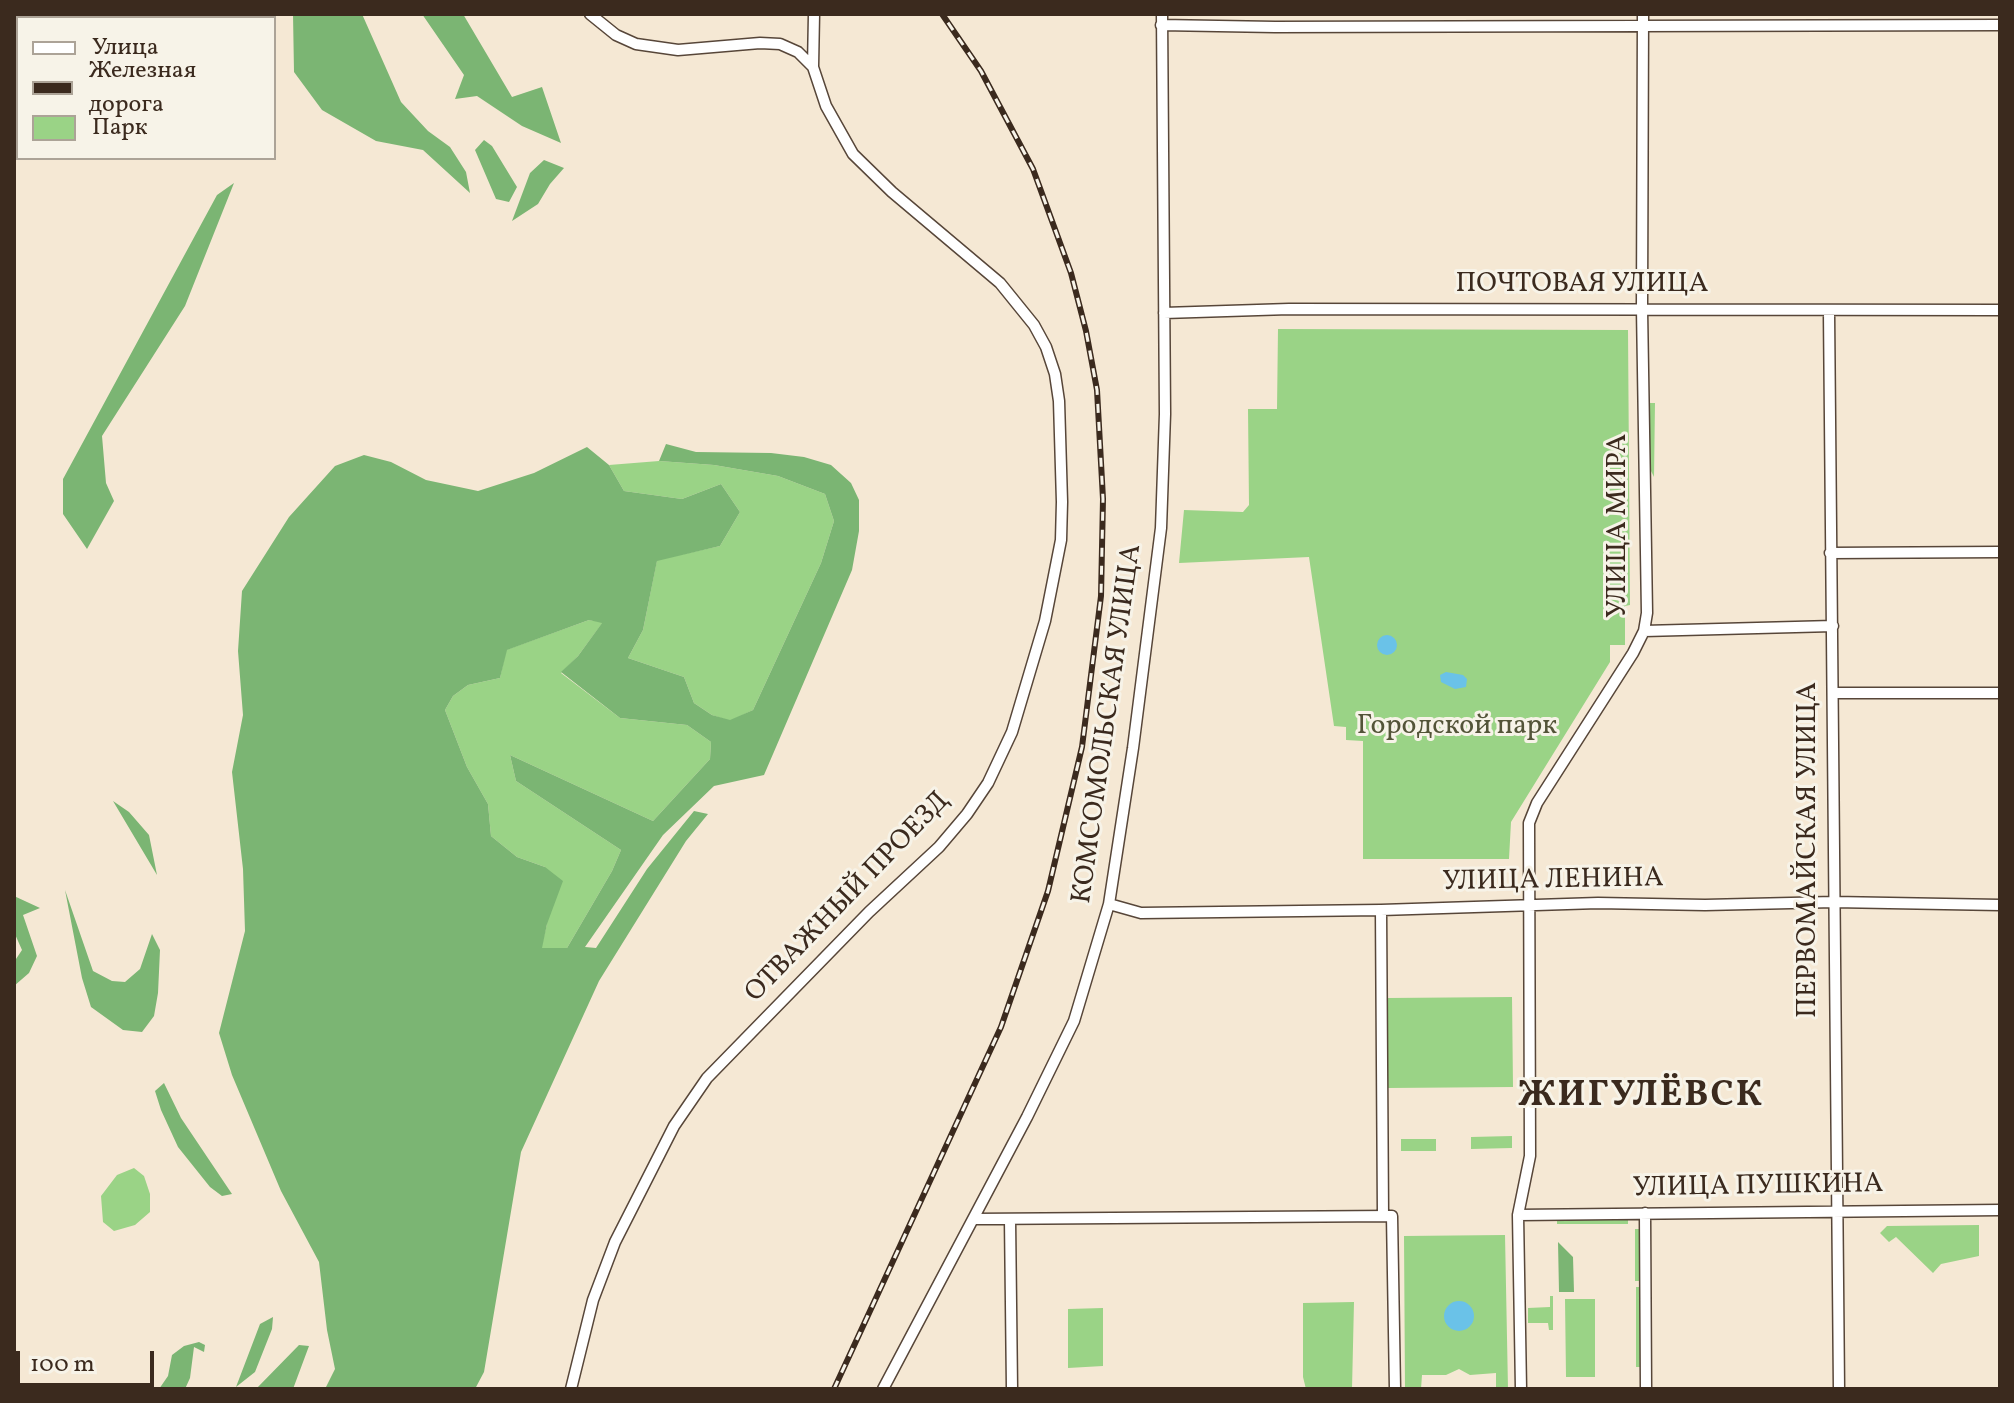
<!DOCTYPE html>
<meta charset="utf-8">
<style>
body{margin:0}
#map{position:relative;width:2014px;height:1403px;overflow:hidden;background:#f5e8d4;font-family:Vollkorn,serif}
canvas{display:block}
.frame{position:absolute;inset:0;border:16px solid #3b2a1e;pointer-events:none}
.legend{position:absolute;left:16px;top:16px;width:260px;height:144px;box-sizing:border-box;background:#f7f3e8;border:2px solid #aca397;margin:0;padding:10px 14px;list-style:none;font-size:24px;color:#3b2a1e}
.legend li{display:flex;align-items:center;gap:16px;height:40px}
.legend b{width:40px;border:2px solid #aca397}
.scale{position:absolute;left:16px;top:1351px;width:138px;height:36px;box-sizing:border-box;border:4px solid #3b2a1e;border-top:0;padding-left:10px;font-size:24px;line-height:28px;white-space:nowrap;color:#3b2a1e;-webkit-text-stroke:6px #f7f3e8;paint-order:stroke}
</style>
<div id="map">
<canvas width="2014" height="1403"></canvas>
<div class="frame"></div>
<ul class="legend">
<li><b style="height:10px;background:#fff"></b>Улица</li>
<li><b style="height:10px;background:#3b2a1e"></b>Железная дорога</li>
<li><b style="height:22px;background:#9ad386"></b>Парк</li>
</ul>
<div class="scale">100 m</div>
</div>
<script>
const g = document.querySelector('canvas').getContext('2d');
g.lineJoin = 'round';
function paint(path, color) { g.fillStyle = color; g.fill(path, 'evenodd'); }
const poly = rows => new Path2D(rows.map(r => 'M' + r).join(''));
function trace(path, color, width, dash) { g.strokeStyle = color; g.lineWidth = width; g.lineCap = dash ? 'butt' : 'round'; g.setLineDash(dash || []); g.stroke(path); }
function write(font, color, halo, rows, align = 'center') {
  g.font = font + ' Vollkorn,serif'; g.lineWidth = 6; g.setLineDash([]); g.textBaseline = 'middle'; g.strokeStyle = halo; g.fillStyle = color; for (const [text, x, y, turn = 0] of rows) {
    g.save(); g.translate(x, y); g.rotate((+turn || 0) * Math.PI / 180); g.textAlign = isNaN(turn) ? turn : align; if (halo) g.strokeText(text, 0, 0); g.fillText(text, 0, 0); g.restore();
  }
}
paint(poly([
 [1278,329,1628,330,1630,605,1625,606,1625,645,1610,645,1610,662,1511,822,1509,859,1363,859,1363,741,1346,740,1346,727,1334,726,1309,557,1179,563,1184,510,1243,512,1249,505,1248,409,1277,409],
 [1650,403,1655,403,1654,477,1650,469],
 [659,461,714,465,778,476,825,494,834,521,821,563,753,710,730,721,712,715,694,703,684,677,628,658,643,630,657,560,720,546,740,512,721,484,682,499,624,491,609,465],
 [589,620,603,622,578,656,561,673,620,718,687,725,711,742,710,759,653,821,510,755,516,781,621,850,612,871,567,948,541,948,547,924,545,867,517,857,491,836,488,804,467,767,445,710,453,696,468,685,500,678,506,650],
 [1512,997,1513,1087,1388,1088,1388,998],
 [1512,1136,1512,1148,1471,1149,1471,1137],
 [1401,1139,1436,1139,1436,1151,1401,1151],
 [134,1168,144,1176,150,1194,150,1212,135,1225,114,1231,103,1222,101,1196,117,1175],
 [1557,1217,1628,1217,1628,1224,1557,1224],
 [1979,1225,1979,1256,1941,1264,1933,1273,1896,1237,1889,1242,1880,1233,1887,1226],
 [1635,1229,1641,1229,1641,1281,1635,1281],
 [1505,1235,1508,1389,1496,1389,1496,1373,1470,1375,1459,1369,1446,1375,1422,1375,1421,1389,1405,1389,1404,1236],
 [1636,1287,1642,1287,1642,1367,1636,1367],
 [1550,1296,1553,1296,1553,1330,1549,1330,1548,1323,1528,1323,1528,1308,1550,1307],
 [1595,1299,1595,1377,1566,1377,1565,1299],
 [1354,1302,1352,1389,1306,1389,1303,1377,1303,1303],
 [1103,1308,1103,1366,1068,1368,1068,1309]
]), '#9ad386');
paint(poly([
 [293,14,362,14,401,102,428,131,450,147,466,172,470,193,423,150,376,141,322,110,294,72],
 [422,14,463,14,512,97,542,87,561,143,522,126,477,96,455,99,464,75],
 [484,140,492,146,517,187,509,202,496,199,475,150],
 [544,160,564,168,550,184,538,204,512,221,530,173],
 [234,183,185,306,102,436,106,483,114,501,87,549,63,514,63,479,217,195],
 [666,444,696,452,771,453,804,457,831,465,851,483,859,500,859,531,852,570,764,775,714,786,663,835,585,947,596,948,647,869,694,811,708,814,686,841,599,981,521,1152,484,1372,475,1389,325,1389,335,1369,327,1330,319,1262,281,1191,232,1075,219,1033,245,931,243,869,232,772,243,715,238,651,242,591,289,517,335,466,364,455,391,462,426,480,478,491,534,473,587,447,609,465,624,491,682,499,721,484,740,512,720,546,657,561,643,630,628,658,684,677,694,703,712,715,730,720,753,710,821,563,834,521,825,494,778,476,714,465,659,461],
 [589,620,602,623,578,656,561,672,620,718,687,725,711,742,710,759,653,821,510,755,516,781,621,850,612,871,567,948,542,948,547,924,563,881,545,867,517,857,491,836,488,804,467,767,445,710,453,696,468,685,500,678,507,650],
 [113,801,129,812,149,835,157,875],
 [65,890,93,971,112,981,125,982,140,969,152,934,160,950,158,993,154,1016,142,1032,123,1030,91,1007,82,978],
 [14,896,40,908,23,915,37,956,29,973,14,986,14,962,22,950,14,932],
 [164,1083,181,1118,232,1194,222,1196,210,1187,178,1147,161,1110,155,1091],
 [1558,1242,1573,1257,1574,1292,1559,1292],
 [273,1317,272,1329,255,1372,236,1387,260,1324],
 [199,1342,205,1345,204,1352,194,1347,190,1378,185,1389,159,1389,168,1376,172,1355,184,1346],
 [299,1345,309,1346,293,1389,256,1389]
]), '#7bb573');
paint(poly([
 '1377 645a10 10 0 1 1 20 0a10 10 0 1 1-20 0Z',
 [1446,672,1463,675,1467,679,1466,687,1455,689,1441,682,1440,675],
 '1444 1316a15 15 0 1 1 30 0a15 15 0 1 1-30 0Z'
]), '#6ac2e8');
const minor = poly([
 [1161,25,1275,27,2000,25],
 [813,67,814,14],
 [1829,312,1839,1389],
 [1164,313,1289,309,2000,310],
 [1830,553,2000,552],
 [1644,631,1833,626],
 [1834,693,2000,693],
 [1109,904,1141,913,1381,910,1598,903,1705,905,1834,902,2000,905],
 [1381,910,1383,1216],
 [1645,1213,1646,1389],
 [1518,1215,2000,1210],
 [974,1219,1392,1216,1395,1389],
 [1010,1219,1012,1389],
 [571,1389,593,1300,615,1242,674,1126,707,1078,869,912,939,847,967,814,988,783,1012,732,1045,621,1061,540,1062,502,1059,401,1055,374,1046,347,1034,325,1000,283,892,192,853,154,826,106,813,67,798,52,780,44,760,43,678,50,636,44,616,35,590,14],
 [883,1389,1027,1117,1074,1021,1109,904,1133,748,1161,528,1165,414,1162,14],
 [1521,1389,1518,1215,1530,1156,1529,823,1537,803,1633,653,1644,631,1647,613,1642,309,1643,14]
]);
trace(minor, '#574639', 13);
trace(minor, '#fff', 10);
const rail = poly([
 [834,1389,1001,1027,1048,891,1082,747,1101,596,1103,499,1097,390,1086,331,1071,273,1033,169,981,71,942,14]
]);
trace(rail, '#3b2a1e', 6);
trace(rail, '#f7f3e8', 3, [9]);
write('28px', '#3b2a1e', '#f7f3e8', [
 ["ПОЧТОВАЯ УЛИЦА",1582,286],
 ["УЛИЦА МИРА",1620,526,-90],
 ["КОМСОМОЛЬСКАЯ УЛИЦА",1109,724,-82],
 ["ПЕРВОМАЙСКАЯ УЛИЦА",1810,850,-90],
 ["УЛИЦА ЛЕНИНА",1553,882,-1],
 ["ОТВАЖНЫЙ ПРОЕЗД",849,898,-46],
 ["УЛИЦА ПУШКИНА",1758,1188,-1]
]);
write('28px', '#535438', '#f7f3e8', [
 ["Городской парк",1457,728]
]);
g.letterSpacing = '2px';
write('bold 36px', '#3b2a1e', '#f7f3e8', [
 ["ЖИГУЛЁВСК",1641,1098]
]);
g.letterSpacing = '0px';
</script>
